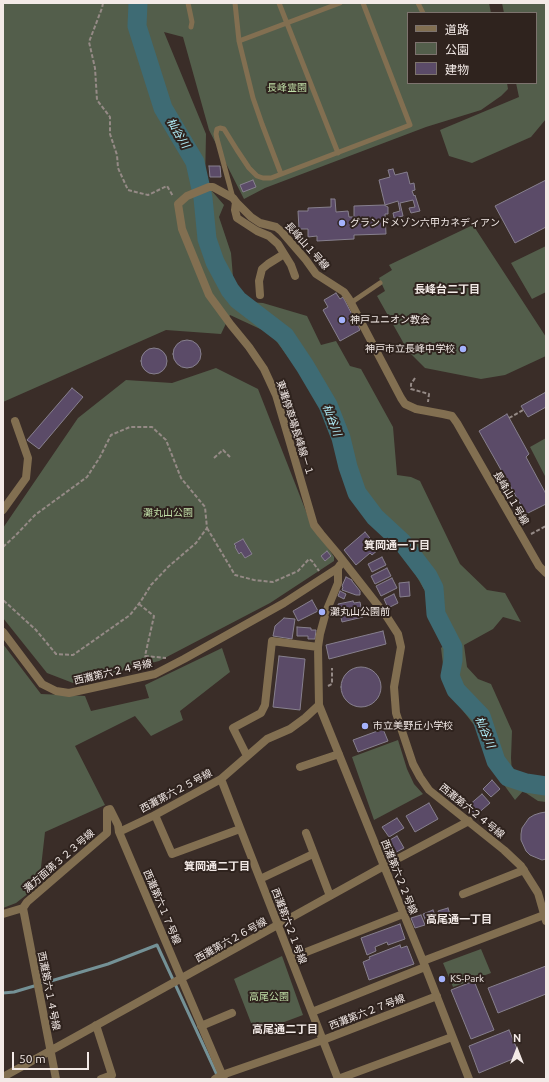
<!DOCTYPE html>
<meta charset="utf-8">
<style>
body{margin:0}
#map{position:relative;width:549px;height:1082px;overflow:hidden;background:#3a2d28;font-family:Ubuntu,"Noto Sans JP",sans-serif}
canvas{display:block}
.frame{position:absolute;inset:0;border:4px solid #f3eae7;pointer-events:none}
.legend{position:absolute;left:407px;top:12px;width:130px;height:72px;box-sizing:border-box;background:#2f231e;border:1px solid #7d736e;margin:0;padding:5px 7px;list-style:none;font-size:12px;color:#f3eae7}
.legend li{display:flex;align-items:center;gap:8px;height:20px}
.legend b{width:20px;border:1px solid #7d736e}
.north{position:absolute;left:497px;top:1030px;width:40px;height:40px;-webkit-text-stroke:3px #2f231e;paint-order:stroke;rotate:0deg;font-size:11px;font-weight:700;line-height:16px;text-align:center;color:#f3eae7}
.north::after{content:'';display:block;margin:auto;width:14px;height:18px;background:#f3eae7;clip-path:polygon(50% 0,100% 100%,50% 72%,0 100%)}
.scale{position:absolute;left:12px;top:1052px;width:77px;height:18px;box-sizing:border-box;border:2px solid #f3eae7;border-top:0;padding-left:5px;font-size:12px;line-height:14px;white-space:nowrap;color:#f3eae7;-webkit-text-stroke:3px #2f231e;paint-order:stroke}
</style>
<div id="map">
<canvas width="549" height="1082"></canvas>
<div class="frame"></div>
<ul class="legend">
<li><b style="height:5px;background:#826f51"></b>道路</li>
<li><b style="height:11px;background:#535e4b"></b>公園</li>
<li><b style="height:11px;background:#5b4b68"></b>建物</li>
</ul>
<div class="north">N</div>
<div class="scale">50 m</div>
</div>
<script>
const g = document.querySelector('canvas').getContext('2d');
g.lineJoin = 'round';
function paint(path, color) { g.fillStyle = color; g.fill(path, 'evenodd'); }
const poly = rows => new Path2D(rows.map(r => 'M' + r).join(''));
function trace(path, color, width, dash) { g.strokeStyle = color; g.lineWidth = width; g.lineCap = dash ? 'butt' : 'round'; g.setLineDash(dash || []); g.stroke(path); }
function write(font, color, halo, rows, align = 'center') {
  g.font = font + ' Ubuntu,"Noto Sans JP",sans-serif'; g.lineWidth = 4; g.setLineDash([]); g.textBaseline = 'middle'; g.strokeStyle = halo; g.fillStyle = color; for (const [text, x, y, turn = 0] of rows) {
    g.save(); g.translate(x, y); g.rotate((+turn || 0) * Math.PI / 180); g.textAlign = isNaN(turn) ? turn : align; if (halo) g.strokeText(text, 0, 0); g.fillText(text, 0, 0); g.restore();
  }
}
paint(poly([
 [3,3,489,3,491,13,408,13,408,83,507,83,508,89,501,96,481,110,426,127,265,188,244,199,209,130,183,37,164,32,206,134,205,183,224,205,219,217,231,253,235,301,263,303,307,316,321,345,336,341,350,366,361,369,393,427,397,475,411,477,420,481,460,564,487,590,505,593,521,622,503,617,493,629,464,645,467,667,478,679,491,684,512,731,511,758,512,773,517,786,538,791,546,786,546,802,538,801,523,791,515,800,488,763,478,730,446,689,441,648,453,636,446,621,442,621,405,556,368,518,356,502,328,414,300,373,271,334,230,315,221,334,166,330,3,402],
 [502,3,546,3,546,119,531,137,472,163,449,156,440,130,519,97,516,83,536,83,536,13,504,13],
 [473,225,546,337,546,356,505,375,481,379,425,368,408,351,377,296,385,291,379,278,392,270,389,265],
 [546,246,546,292,532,299,511,263],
 [216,368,258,389,309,519,334,557,334,561,270,603,159,661,73,683,47,673,3,618,3,528,78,418,126,380,172,383],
 [546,438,546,478,530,447],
 [3,644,41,694,85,696,91,711,149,698,145,685,222,648,230,672,180,711,183,720,151,736,135,716,75,746,105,805,45,832,39,885,16,903,3,908],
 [398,740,407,769,414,784,423,794,374,820,352,757],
 [481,949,491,973,453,987,443,963],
 [282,956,303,1015,255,1033,234,979]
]), '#535e4b');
trace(poly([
 [3,993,14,992,108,964,157,945,218,1077]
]), '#749196', 3);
trace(poly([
 [138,3,137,26,163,108,195,162,203,198,207,239,215,262,230,290,238,300,285,336,305,366,328,405,341,438,348,467,357,493,375,517,402,542,428,576,434,588,436,614,453,647,453,660,450,676,456,690,481,716,496,761,508,777,526,783,546,786]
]), '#3e6b74', 19);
const building = poly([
 [209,166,220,166,221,177,210,177,209,166],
 [393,169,395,175,407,172,410,184,414,183,415,190,412,191,414,196,415,195,420,211,411,213,409,208,415,207,413,200,400,203,403,216,394,218,393,213,400,211,398,201,385,205,379,180,390,177,388,170,393,169],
 [253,180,256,187,243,192,240,185,253,180],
 [546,180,546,227,515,243,495,206,546,180],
 [331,199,335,199,336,212,348,211,349,217,354,217,354,206,384,205,388,207,388,214,385,214,386,234,354,235,354,239,317,241,317,236,308,237,308,229,299,229,298,211,308,211,308,208,331,207,331,199],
 [336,293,340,299,343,297,360,330,340,341,323,310,328,307,324,300,336,293],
 '173 354a14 14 0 1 1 28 0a14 14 0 1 1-28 0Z',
 '141 361a13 13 0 1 1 26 0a13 13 0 1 1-26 0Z',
 [72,388,83,397,39,449,27,440,72,388],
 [546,392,546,407,528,417,521,406,546,392],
 [507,414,529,454,526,457,546,494,546,504,526,514,479,431,507,414],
 [365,532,379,549,372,555,370,553,356,565,344,550,365,532],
 [243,539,252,554,245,558,241,552,239,554,235,547,236,546,234,544,243,539],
 [327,551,331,556,325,561,321,556,327,551],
 [382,557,386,565,372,572,368,564,382,557],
 [387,568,391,576,375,584,371,576,387,568],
 [346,577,352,580,352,581,360,591,360,595,356,595,342,590,343,587,342,586,346,577],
 [392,578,397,588,381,596,376,586,392,578],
 [409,582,410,596,400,597,399,583,409,582],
 [340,591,346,594,344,599,338,596,340,591],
 [394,594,398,603,388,608,384,599,394,594],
 [312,600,318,611,298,621,293,611,312,600],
 [353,601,354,603,360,602,363,617,342,622,338,604,353,601],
 [284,618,295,619,292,639,273,636,275,626,284,618],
 [297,627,311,628,311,630,316,630,315,639,308,639,308,636,297,636,297,627],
 [383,631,386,644,329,659,326,645,383,631],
 [279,656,305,659,300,710,273,707,279,656],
 '341 687a20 20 0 1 1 40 0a20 20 0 1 1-40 0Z',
 [383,729,388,741,358,752,353,740,383,729],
 [492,780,500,789,491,797,483,789,492,780],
 [482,794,490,803,476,815,468,806,482,794],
 [429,803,438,819,415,832,406,816,429,803],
 [546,812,546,859,542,860,530,855,526,851,521,840,521,834,522,828,529,818,534,815,540,813,546,812],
 [397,818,404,828,389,837,382,827,397,818],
 [397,836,404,848,389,856,383,844,397,836],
 [448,908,450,914,440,918,438,911,448,908],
 [433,910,437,920,427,924,423,914,433,910],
 [421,915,425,925,415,928,411,918,421,915],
 [400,924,405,939,388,945,387,942,375,947,376,951,367,955,361,938,400,924],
 [400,945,401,948,407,946,414,964,369,980,363,962,370,959,369,957,400,945],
 [546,966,546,994,498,1013,488,988,546,966],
 [474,981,494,1030,471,1039,451,990,474,981],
 [509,1030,520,1056,479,1073,469,1046,509,1030]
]);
paint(building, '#5b4b68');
trace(building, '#87808e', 1);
trace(poly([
 [103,3,102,8,89,42,95,68,97,100,110,117,110,134,117,155,118,168,128,190,148,195,167,186,173,196],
 [415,378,411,384,411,389,429,394,428,402],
 [509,418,523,410],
 [214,458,223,450,230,457],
 [207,528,235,575,254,580,273,582,298,571,309,559,312,561,319,571],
 [531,534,546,526],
 [3,547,16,535,35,515,87,477,100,457,111,435,130,427,152,427,166,440,181,478,205,507,207,528,196,543,168,567,151,585,141,601,130,615,73,655,56,654,36,630,3,600],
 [139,604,154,616,145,656,166,658],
 [328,686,332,684,332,668]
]), '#958a86', 2, [4, 2]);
trace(poly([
 [188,3,192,22,191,27],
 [235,3,239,41,253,98,262,124,281,174],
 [279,3,338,153],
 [418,3,423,13],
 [239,41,340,3],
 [233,198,217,139,216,134,217,129,220,128,224,129,237,150,249,168,257,176,263,178,271,178,410,125,363,3],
 [351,303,355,300,380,283]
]), '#826f51', 5);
trace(poly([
 [236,202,235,210,237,218,257,231,269,236,278,244,291,265,295,276],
 [260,295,259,281,262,269,268,264,284,254],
 [3,510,26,478,28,458,15,421],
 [338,568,338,583,326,612,320,634,318,647,319,705,384,866,423,961,469,1079],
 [546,573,539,566,457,423,452,416,443,414,416,409,405,404,401,398,349,299,344,292,316,274,306,260,281,231,276,227,260,223,251,217,236,202,233,198,213,187,209,187,187,196,178,204,182,229,209,295,231,325,249,347,264,369,276,395,314,525,321,534,337,553,387,617,398,634,401,647,394,687,396,713,413,764,420,777,429,790,504,850,521,866,538,893,546,921],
 [3,632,42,684,56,691,69,693,92,688,155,674,184,659,284,603,338,568,340,565],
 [247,756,233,728,261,713,265,705,272,641,318,647],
 [300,767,339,754],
 [221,779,338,1079,452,1037],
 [155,815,172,854,240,829],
 [119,832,155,815,221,779,267,739,290,729,305,718,319,705],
 [306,833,330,896],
 [260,879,313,854],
 [463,894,524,870],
 [23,908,27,902,107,833,107,810,110,809,118,825,119,832,224,1079],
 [23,908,56,1079],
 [3,914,23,908],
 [291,958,403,914],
 [423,961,544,915],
 [312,1012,425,967],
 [96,1025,112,1075,101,1079],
 [201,1026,232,1013],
 [3,1077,384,866,469,821],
 [215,1079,222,1075,323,1040,437,996]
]), '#826f51', 8);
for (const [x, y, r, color] of [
 [342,223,4,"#a4b2fc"],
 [342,320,4,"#a4b2fc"],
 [463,349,4,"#a4b2fc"],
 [322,612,4,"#a4b2fc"],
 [365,726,4,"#a4b2fc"],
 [442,979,4,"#a4b2fc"]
]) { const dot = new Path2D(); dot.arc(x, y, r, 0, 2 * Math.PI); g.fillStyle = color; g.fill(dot); trace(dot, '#2f231e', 1.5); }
write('10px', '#c0dea7', '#2f231e', [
 ["長峰霊園",287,88],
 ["灘丸山公園",168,513],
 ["高尾公園",269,997]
]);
write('10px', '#f3eae7', '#2f231e', [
 ["グランドメゾン六甲カネディアン",350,223],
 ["神戸ユニオン教会",350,320],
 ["神戸市立長峰中学校",455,349,"right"],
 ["灘丸山公園前",330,612],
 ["市立美野丘小学校",373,726],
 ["KS-Park",450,979]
], 'left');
write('10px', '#f3eae7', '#2f231e', [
 ["長峰山１号線",307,246,48],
 ["東灘停車場長峰線－１",295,428,72],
 ["長峰山１号線",511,498,60],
 ["西灘第六２４号線",113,672,-13],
 ["西灘第六２５号線",176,791,-28],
 ["西灘第六２４号線",472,811,39],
 ["灘方面第３２３号線",59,861,-41],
 ["西灘第六２２号線",399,877,68],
 ["西灘第六１７号線",162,907,67],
 ["西灘第六２１号線",289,926,69],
 ["西灘第六２６号線",231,940,-29],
 ["西灘第六１４号線",49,991,79],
 ["西灘第六２７号線",367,1012,-21]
]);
write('italic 11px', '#b2f0fc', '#2f231e', [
 ["杣谷川",178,133,59],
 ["杣谷川",332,420,69],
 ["杣谷川",485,732,67]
]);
write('bold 11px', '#f3eae7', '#2f231e', [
 ["長峰台二丁目",447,289],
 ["箕岡通一丁目",397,545],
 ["箕岡通二丁目",217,866],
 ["高尾通一丁目",459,919],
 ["高尾通二丁目",285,1029]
]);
</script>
